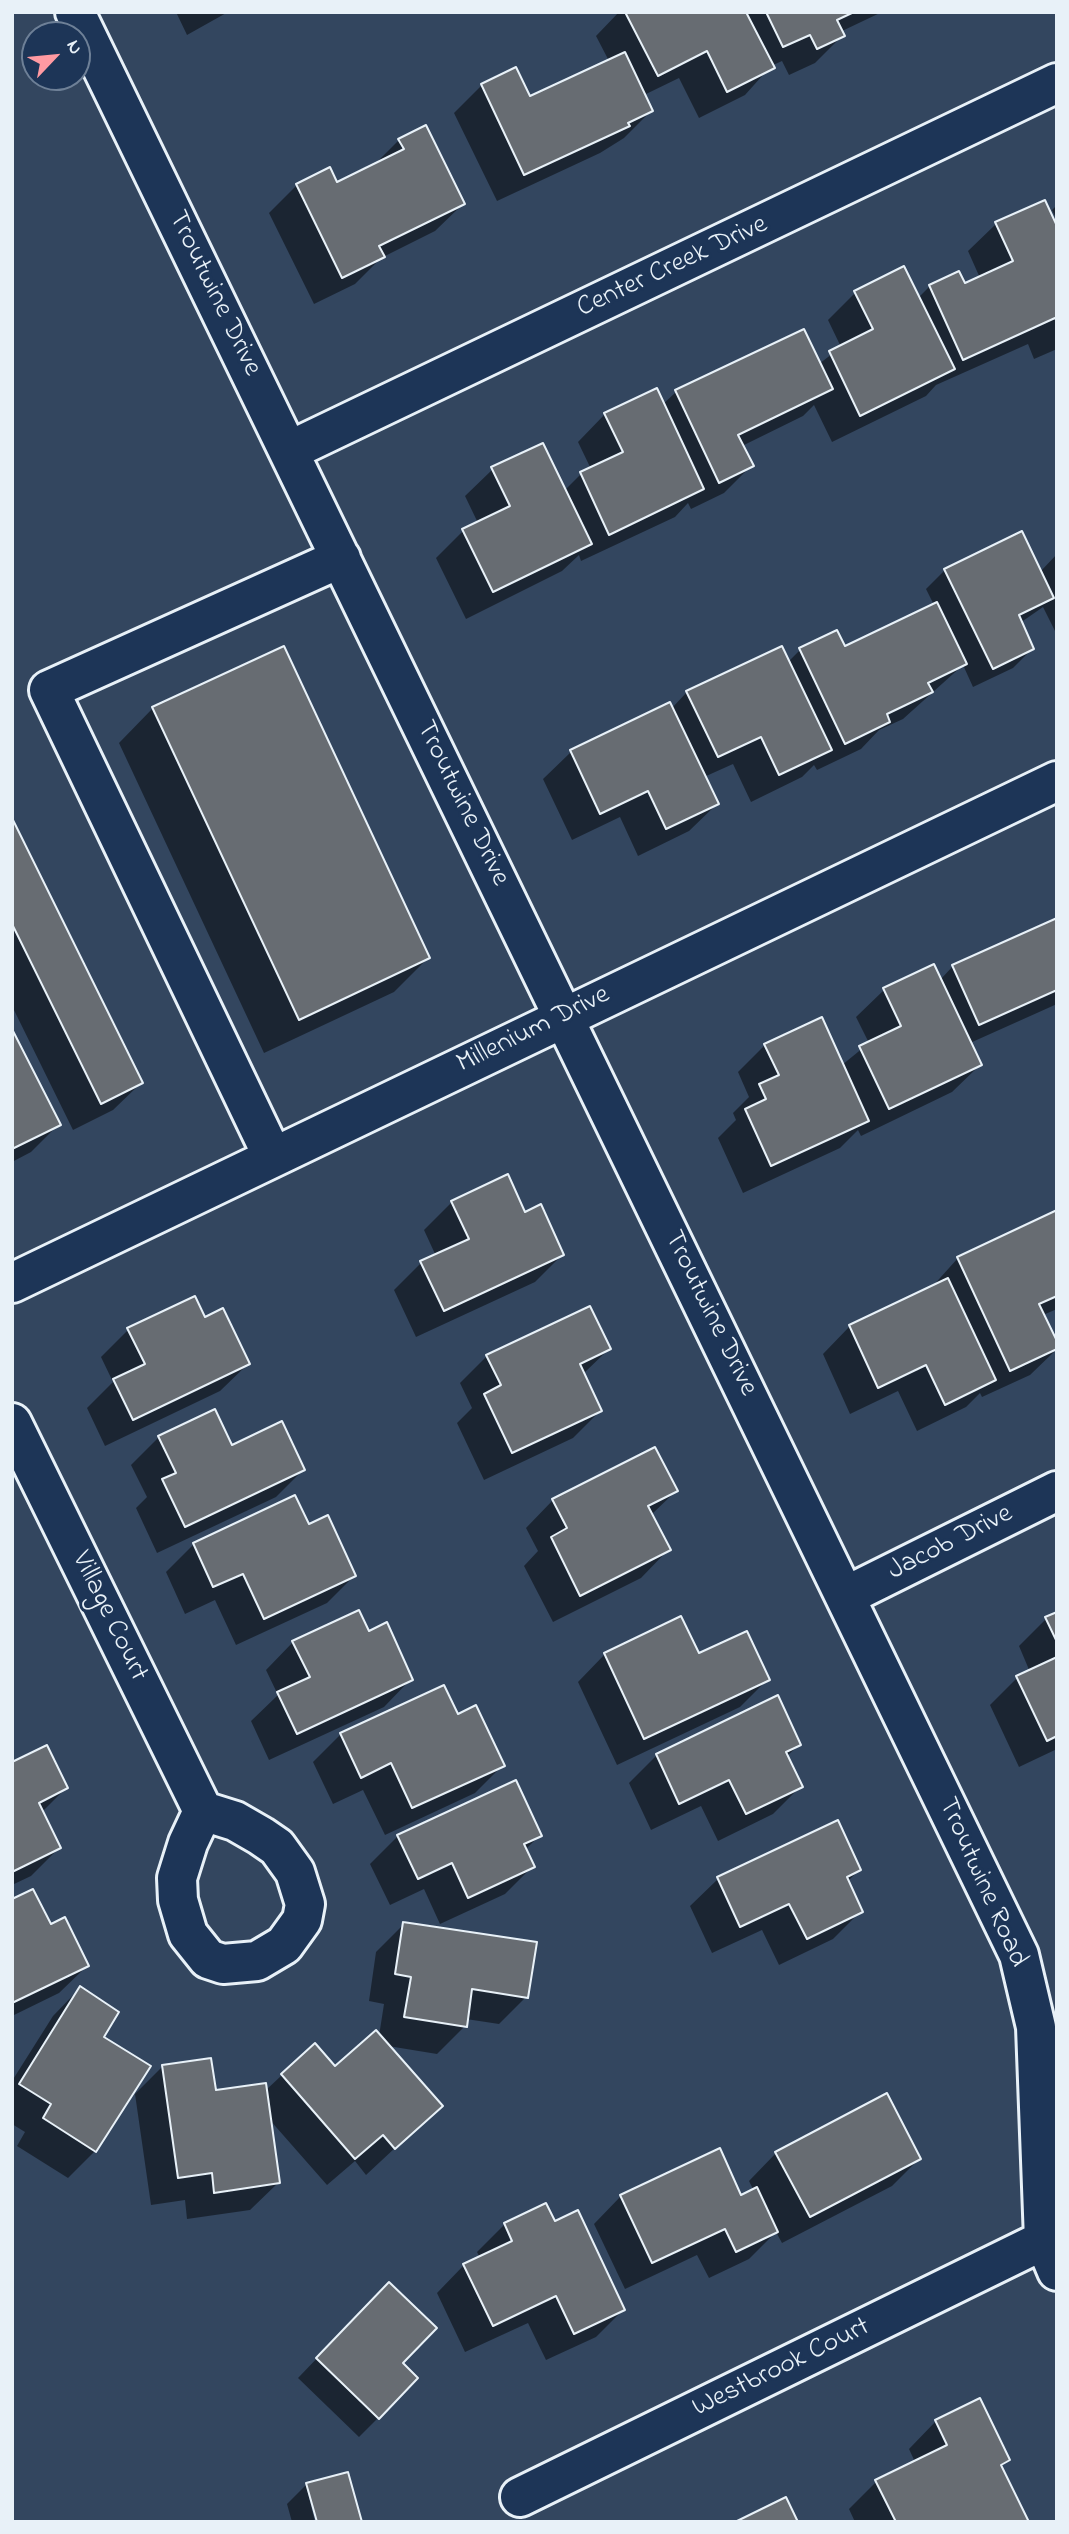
<!DOCTYPE html>
<style>
body{margin:0}
#map{position:relative;width:1069px;height:2534px;overflow:hidden;background:#33465f;font-family:"Indie Flower",sans-serif}
canvas{display:block}
.frame{position:absolute;inset:0;border:14px solid #e8f1f8;pointer-events:none}
.north{position:absolute;left:21px;top:21px;width:70px;height:70px;box-sizing:border-box;background:#1d3557;border:2px solid #6e8097;border-radius:50%;rotate:64deg;font-size:19px;font-weight:700;line-height:28px;text-align:center;color:#e8f1f8}
.north::after{content:'';display:block;margin:auto;width:24px;height:32px;background:#ff9aa2;clip-path:polygon(50% 0,100% 100%,50% 72%,0 100%)}
</style>
<div id="map">
<canvas width="1069" height="2534"></canvas>
<div class="frame"></div>
<div class="north">N</div>
</div>
<script>
const g = document.querySelector('canvas').getContext('2d');
g.lineJoin = 'round';
function paint(path, color) { g.fillStyle = color; g.fill(path, 'evenodd'); }
const poly = rows => new Path2D(rows.map(r => 'M' + r).join(''));
function trace(path, color, width, dash) { g.strokeStyle = color; g.lineWidth = width; g.lineCap = dash ? 'butt' : 'round'; g.setLineDash(dash || []); g.stroke(path); }
function write(font, color, halo, rows, align = 'center') {
  g.font = font + ' "Indie Flower",sans-serif'; g.lineWidth = 6; g.setLineDash([]); g.textBaseline = 'middle'; g.strokeStyle = halo; g.fillStyle = color; for (const [text, x, y, turn = 0] of rows) {
    g.save(); g.translate(x, y); g.rotate((+turn || 0) * Math.PI / 180); g.textAlign = isNaN(turn) ? turn : align; if (halo) g.strokeText(text, 0, 0); g.fillText(text, 0, 0); g.restore();
  }
}
paint(poly([
 [176,12,228,12,187,35],
 [619,12,882,12,840,32,842,36,815,63,789,75,782,61,771,66,745,95,699,118,679,78,644,95,651,111,624,138,600,153,497,201,454,113,482,85,529,99,609,61,596,36],
 [399,140,463,204,435,231,381,258,355,284,314,304,269,213,297,185,336,184,373,166],
 [1044,202,1057,230,1057,349,1034,359,1028,344,936,385,926,396,832,442,814,405,803,416,742,446,751,466,724,493,691,509,688,503,675,517,581,561,579,555,562,571,466,619,436,558,464,530,478,523,465,496,493,469,564,491,581,474,591,469,578,442,605,414,662,405,676,392,803,331,819,364,841,347,828,320,855,293,918,298,930,286,964,285,980,278,968,251,996,224],
 [1057,205,1057,220,1052,210],
 [1057,554,1057,635,1043,607,1020,623,1032,649,1013,668,973,687,963,665,903,719,879,730,861,749,817,770,814,765,802,777,751,802,733,764,704,777,717,804,689,831,638,856,620,817,572,840,543,779,571,752,669,704,671,709,687,692,788,662,800,650,844,648,934,605,926,589,945,570,1040,572],
 [153,708,428,958,394,992,264,1053,119,743],
 [12,822,141,1083,113,1110,73,1130,12,1006],
 [1057,919,1057,1004,970,1043,980,1065,952,1092,861,1136,858,1130,840,1148,743,1193,718,1138,736,1120,733,1113,749,1097,738,1072,765,1045,842,1065,869,1043,856,1017,884,990,940,980,953,966],
 [12,1033,58,1125,31,1152,12,1162],
 [452,1202,524,1214,562,1255,535,1282,416,1337,394,1290,421,1263,436,1256,424,1230],
 [1057,1214,1057,1309,1043,1315,1057,1349,1030,1375,982,1397,980,1393,966,1407,917,1431,898,1391,850,1414,823,1354,850,1326,931,1288,958,1258],
 [204,1319,248,1364,220,1391,105,1446,87,1408,113,1382,101,1357,128,1330],
 [609,1349,583,1374,600,1411,573,1438,484,1480,457,1423,472,1408,460,1383,487,1356],
 [159,1437,231,1447,303,1470,276,1497,157,1553,136,1508,147,1497,131,1465],
 [676,1491,651,1515,668,1550,641,1578,553,1622,524,1566,538,1551,526,1528,553,1500],
 [308,1526,354,1576,327,1603,236,1645,215,1600,185,1614,166,1572,194,1544],
 [1057,1614,1057,1749,1019,1767,990,1705,1017,1678,1030,1672,1019,1646,1046,1619],
 [293,1642,411,1679,384,1707,269,1760,251,1721,278,1695,266,1670],
 [605,1654,698,1656,768,1679,740,1707,617,1765,578,1682],
 [457,1716,503,1765,475,1793,385,1835,363,1790,333,1804,313,1762,341,1734],
 [799,1745,786,1757,801,1786,773,1814,718,1841,701,1806,651,1830,629,1783,657,1755],
 [12,1764,66,1788,41,1813,59,1848,31,1876,12,1885],
 [837,1822,859,1870,847,1882,861,1911,833,1939,779,1965,762,1930,712,1953,690,1906,718,1879],
 [540,1835,525,1850,533,1866,505,1894,440,1924,424,1889,390,1905,370,1864,398,1836],
 [12,1901,50,1926,87,1966,59,1993,12,2016],
 [404,1924,526,1997,499,2024,466,2019,465,2026,437,2054,388,2046,440,2106,366,2175,355,2161,327,2185,269,2119,278,2183,250,2210,187,2219,185,2200,151,2205,135,2094,162,2067,214,2092,265,2091,282,2075,335,2068,379,2036,384,2004,369,2001,376,1952],
 [80,1988,95,2151,68,2178,17,2146,25,2132,12,2124,12,2081,53,2016],
 [776,2153,919,2159,892,2186,782,2243,776,2232,749,2259,709,2278,697,2255,625,2289,594,2224,621,2196,741,2197,754,2191,749,2181],
 [505,2224,554,2224,623,2310,596,2337,546,2360,528,2323,465,2352,437,2293,464,2265,480,2258,477,2252],
 [370,2303,401,2363,378,2418,359,2437,298,2378],
 [936,2421,1008,2460,1000,2467,1027,2522,855,2522,849,2509,876,2482,915,2462,909,2449],
 [306,2485,315,2522,292,2522,287,2504]
]), '#0007');
const building = poly([
 [625,12,746,12,775,68,727,92,707,51,658,76,625,12],
 [766,12,854,12,837,20,845,36,817,49,810,35,783,47,766,12],
 [625,52,653,111,628,123,630,126,524,175,481,84,516,67,530,96,625,52],
 [426,125,465,204,379,246,385,257,342,278,296,184,330,167,337,182,404,149,398,139,426,125],
 [1045,200,1057,226,1057,320,1055,318,963,360,929,285,959,271,965,283,1013,261,995,222,1045,200],
 [904,266,955,369,860,416,829,351,873,329,854,291,904,266],
 [804,329,833,389,738,435,754,466,719,483,675,390,804,329],
 [657,388,704,489,609,535,580,472,623,452,604,413,657,388],
 [543,443,592,544,493,592,462,529,510,506,491,467,543,443],
 [1022,531,1054,598,1019,615,1034,649,993,669,944,569,1022,531],
 [937,602,967,664,928,683,933,692,887,714,890,722,845,744,799,648,837,630,845,646,937,602],
 [284,646,430,958,299,1020,152,707,284,646],
 [782,646,832,750,779,775,761,737,718,757,686,691,782,646],
 [670,702,719,804,666,829,648,791,600,814,570,750,670,702],
 [12,818,143,1083,101,1104,12,924,12,818],
 [1057,918,1057,990,979,1025,952,965,1057,918],
 [934,964,982,1065,889,1109,859,1046,901,1026,883,988,934,964],
 [822,1017,869,1121,771,1166,745,1109,766,1099,759,1084,779,1075,764,1044,822,1017],
 [12,1029,61,1125,12,1149,12,1029],
 [508,1174,525,1212,541,1204,564,1255,444,1311,420,1261,469,1239,451,1201,508,1174],
 [1057,1210,1057,1296,1039,1304,1057,1341,1057,1349,1010,1371,957,1257,1057,1210],
 [948,1278,996,1380,945,1405,926,1365,878,1388,849,1325,948,1278],
 [195,1296,205,1317,223,1308,250,1364,133,1420,113,1379,145,1364,127,1328,195,1296],
 [590,1306,611,1349,580,1364,602,1411,512,1453,484,1394,501,1385,486,1355,590,1306],
 [215,1409,232,1445,282,1421,305,1470,185,1527,162,1479,176,1473,158,1436,215,1409],
 [655,1447,678,1491,648,1506,671,1550,580,1596,551,1537,567,1528,552,1499,655,1447],
 [295,1495,309,1524,328,1515,356,1576,264,1619,243,1574,213,1587,193,1543,295,1495],
 [359,1610,369,1631,387,1622,413,1680,297,1734,277,1692,310,1677,292,1641,359,1610],
 [1057,1612,1057,1642,1045,1617,1057,1612],
 [681,1616,699,1653,747,1631,770,1680,644,1739,604,1653,681,1616],
 [1057,1657,1057,1736,1047,1741,1016,1676,1057,1657],
 [444,1685,458,1714,476,1705,505,1766,412,1808,391,1763,361,1778,340,1733,444,1685],
 [778,1695,801,1745,786,1752,803,1787,746,1814,729,1780,679,1804,656,1754,778,1695],
 [47,1745,68,1788,39,1803,61,1848,12,1872,12,1762,47,1745],
 [516,1780,542,1836,524,1844,535,1867,468,1898,452,1863,418,1879,397,1835,516,1780],
 [838,1820,861,1870,847,1877,863,1912,807,1939,789,1904,740,1927,717,1877,838,1820],
 [33,1889,51,1924,65,1917,89,1966,12,2003,12,1899,33,1889],
 [403,1922,537,1942,528,1998,472,1989,467,2027,404,2017,411,1977,395,1974,403,1922],
 [80,1986,119,2012,104,2037,151,2066,96,2152,43,2118,51,2104,19,2084,80,1986],
 [376,2030,443,2106,395,2149,383,2135,355,2159,281,2074,315,2043,335,2066,376,2030],
 [211,2058,216,2090,266,2083,280,2183,214,2193,212,2173,178,2178,162,2065,211,2058],
 [887,2093,921,2159,810,2217,775,2152,887,2093],
 [720,2148,741,2195,757,2187,778,2232,736,2252,725,2229,652,2263,620,2195,720,2148],
 [546,2203,555,2221,578,2210,625,2310,574,2334,556,2296,493,2326,463,2264,512,2241,504,2223,546,2203],
 [389,2282,437,2328,403,2363,418,2378,379,2419,316,2358,389,2282],
 [980,2398,1010,2460,1001,2465,1029,2522,896,2522,875,2480,947,2445,935,2420,980,2398],
 [348,2472,362,2522,317,2522,306,2483,348,2472],
 [786,2497,798,2522,735,2522,786,2497]
]);
paint(building, '#676c72');
trace(building, '#e8f1f8', 2);
const minor = poly([
 [75,12,1019,1955,1036,2027,1044,2240,1057,2271],
 [289,451,1057,83],
 [273,1157,49,690,341,558],
 [12,1283,1057,781],
 [12,1423,203,1811,235,1821,261,1836,277,1847,295,1872,305,1904,302,1920,284,1945,257,1961,223,1964,208,1959,188,1934,178,1900,177,1878,188,1843,203,1811],
 [846,1596,1057,1491],
 [520,2497,1044,2240]
]);
trace(minor, '#e8f1f8', 44);
trace(minor, '#1d3557', 38);
write('28px', '#e8f1f8', '#1d3557', [
 ["Center Creek Drive",673,268,-25],
 ["Troutwine Drive",213,294,64],
 ["Troutwine Drive",461,804,64],
 ["Millenium Drive",534,1031,-26],
 ["Troutwine Drive",709,1314,64],
 ["Jacob Drive",951,1544,-27],
 ["Village Court",108,1617,64],
 ["Troutwine Road",981,1883,66],
 ["Westbrook Court",782,2369,-26]
]);
</script>
